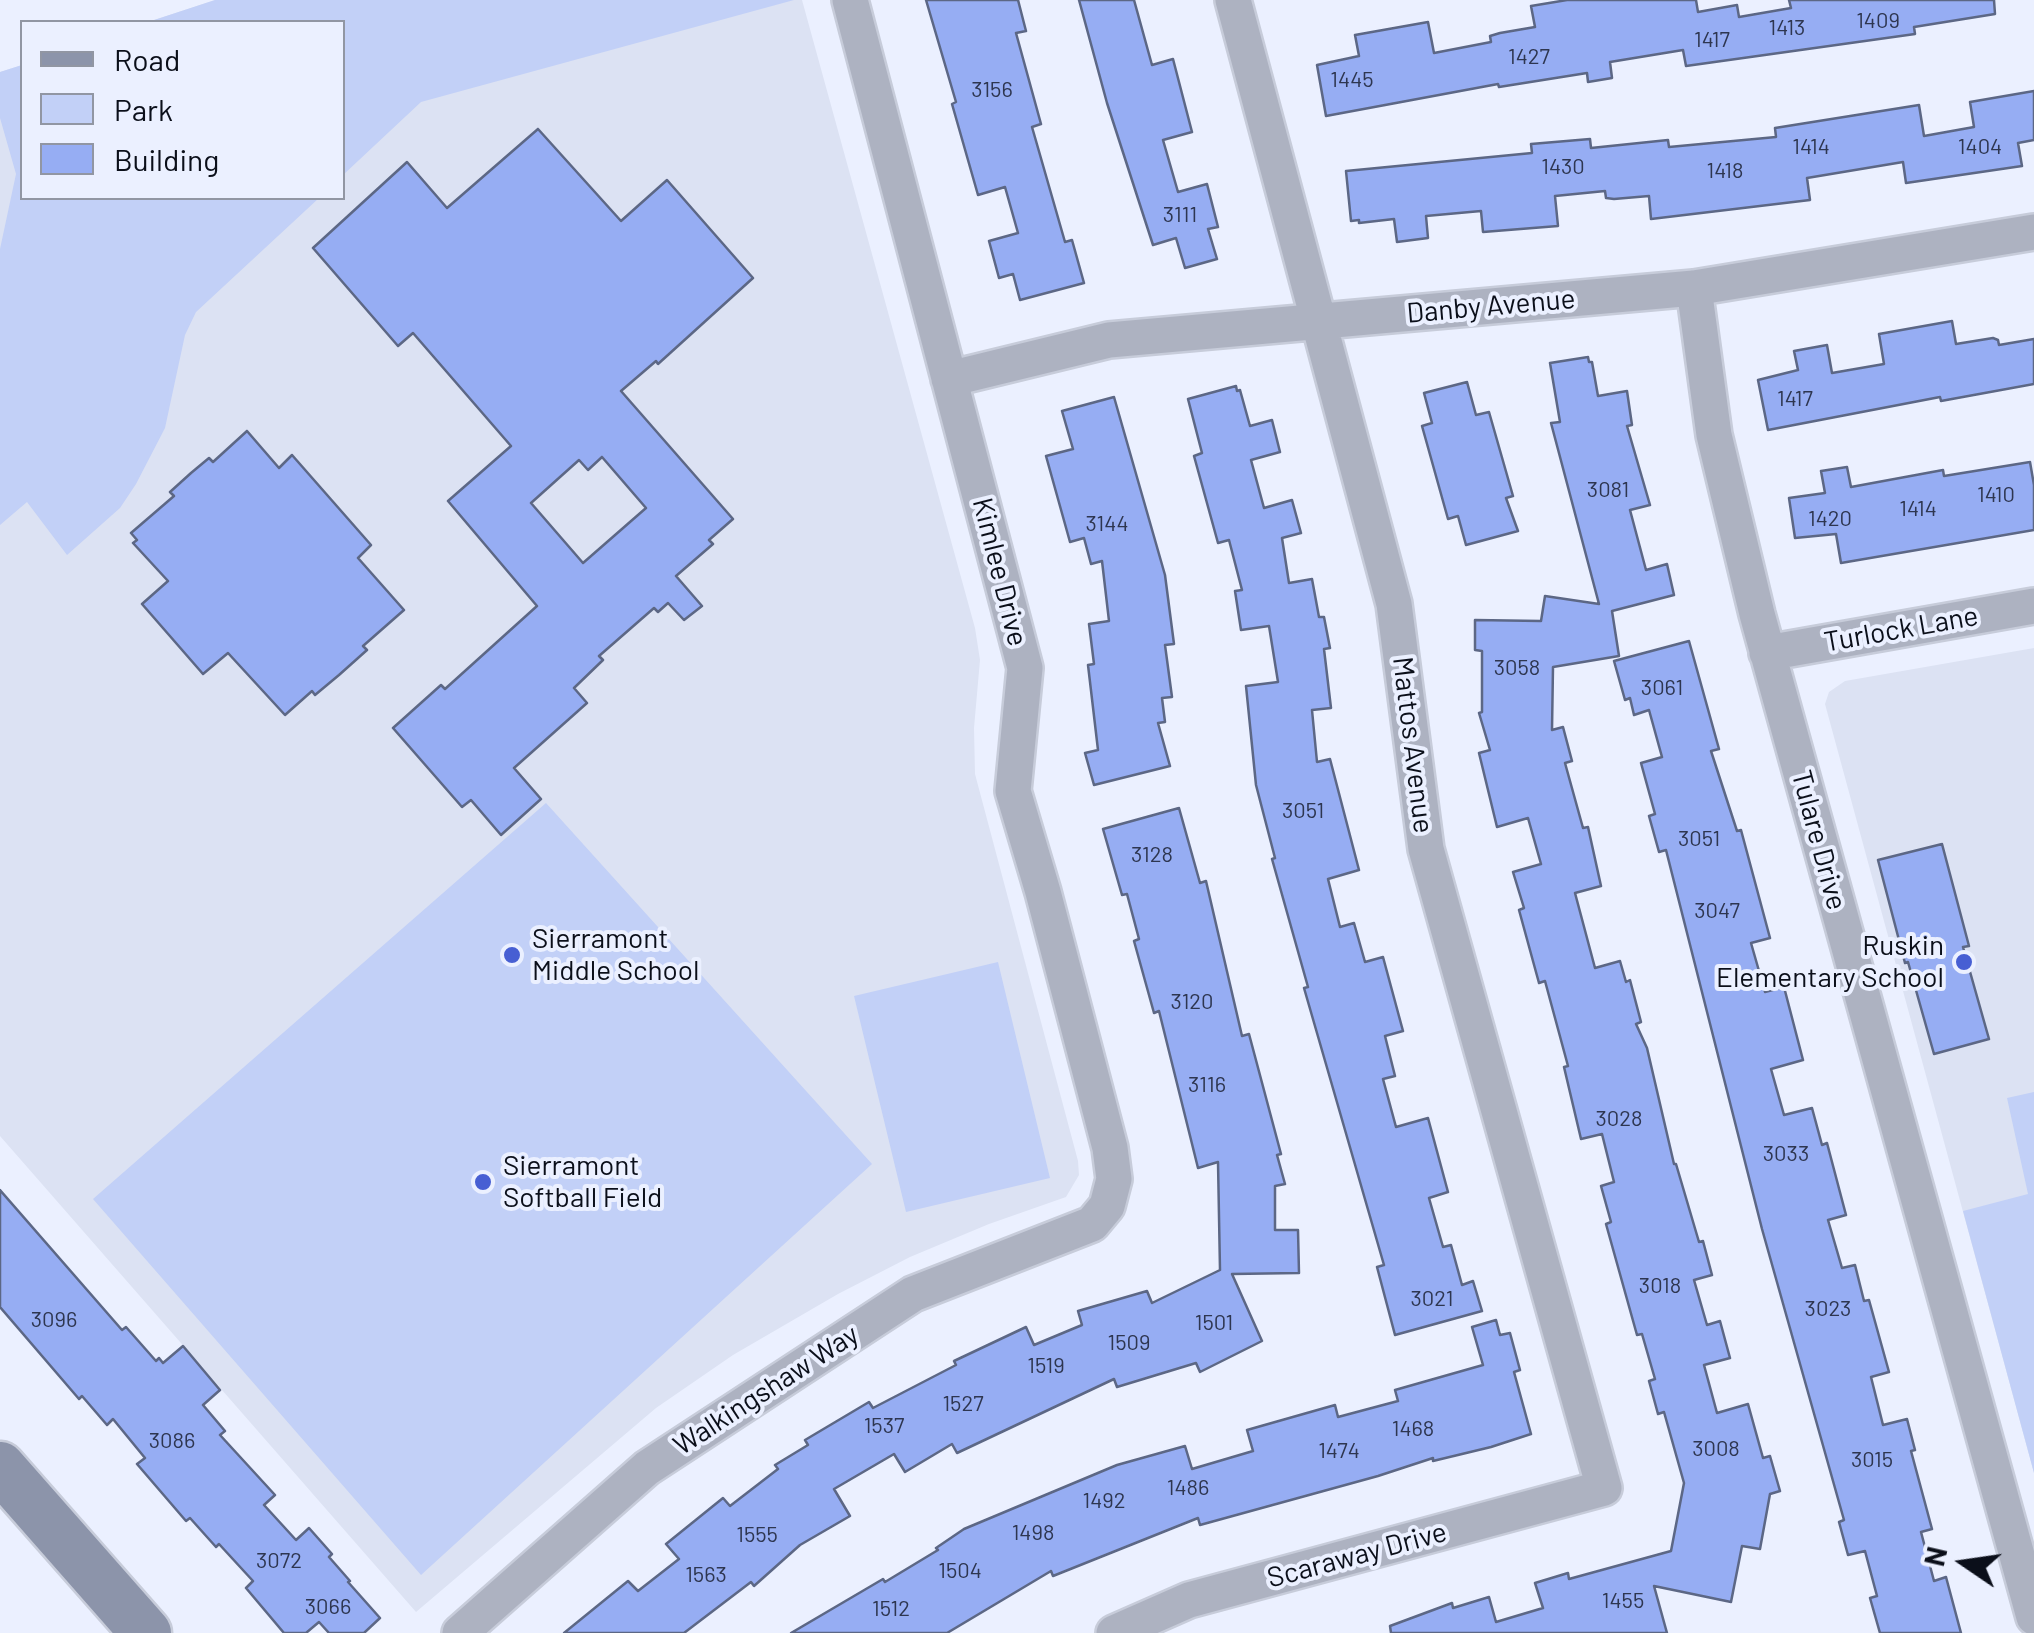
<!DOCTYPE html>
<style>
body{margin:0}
#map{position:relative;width:2034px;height:1633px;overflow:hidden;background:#ebf0ff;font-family:Barlow,sans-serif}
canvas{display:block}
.legend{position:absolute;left:20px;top:20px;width:325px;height:180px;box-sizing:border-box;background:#ebf0ff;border:2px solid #9196a3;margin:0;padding:12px 18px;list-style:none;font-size:30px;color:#0b0f1a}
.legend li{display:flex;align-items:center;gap:20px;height:50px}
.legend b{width:50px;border:2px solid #9196a3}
.north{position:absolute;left:1914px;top:1513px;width:100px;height:100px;-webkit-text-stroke:8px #ebf0ff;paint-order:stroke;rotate:283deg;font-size:28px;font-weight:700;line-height:40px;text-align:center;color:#0b0f1a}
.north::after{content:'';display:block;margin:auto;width:35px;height:45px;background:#0b0f1a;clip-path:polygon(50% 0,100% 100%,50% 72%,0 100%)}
</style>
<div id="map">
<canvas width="2034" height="1633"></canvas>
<ul class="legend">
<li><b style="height:12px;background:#8c94aa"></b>Road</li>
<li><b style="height:28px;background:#c2d0f7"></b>Park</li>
<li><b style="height:28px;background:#96adf3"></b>Building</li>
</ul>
<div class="north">N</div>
</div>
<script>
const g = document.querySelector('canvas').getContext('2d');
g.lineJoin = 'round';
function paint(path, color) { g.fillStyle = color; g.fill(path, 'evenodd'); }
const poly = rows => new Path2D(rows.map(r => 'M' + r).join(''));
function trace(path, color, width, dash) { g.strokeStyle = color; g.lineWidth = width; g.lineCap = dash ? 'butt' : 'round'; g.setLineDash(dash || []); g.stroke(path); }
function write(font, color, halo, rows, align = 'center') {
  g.font = font + ' Barlow,sans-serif'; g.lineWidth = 8; g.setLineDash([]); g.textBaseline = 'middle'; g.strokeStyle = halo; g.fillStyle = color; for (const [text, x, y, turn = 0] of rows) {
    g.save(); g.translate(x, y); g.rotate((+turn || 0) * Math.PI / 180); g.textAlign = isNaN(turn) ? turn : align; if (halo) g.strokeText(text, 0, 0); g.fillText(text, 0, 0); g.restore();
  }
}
paint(poly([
 [215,0,802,0,975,628,980,660,974,728,975,774,1078,1161,1079,1175,1066,1197,989,1224,910,1257,838,1294,733,1355,656,1408,416,1612,0,1136,0,72,22,65,22,198,342,198,342,22,148,22],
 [2034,648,2034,1473,1825,704,1829,692,1845,681]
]), '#dce2f3');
paint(poly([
 [215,0,794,0,421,102,343,175,342,22,148,22],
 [22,65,22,198,319,198,196,312,185,335,165,428,136,484,120,508,67,555,27,502,0,525,0,249,16,174,0,118,0,72],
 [546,803,872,1164,421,1575,93,1199],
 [998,962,1050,1178,906,1212,854,996],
 [2034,1092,2034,1473,1963,1211,2028,1194,2007,1098]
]), '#c2d0f7');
const building = poly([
 [926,0,1018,0,1026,31,1016,33,1041,124,1032,127,1065,242,1072,240,1084,283,1020,300,1013,274,999,278,989,241,1018,233,1005,187,978,195,952,104,956,102,926,0],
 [1079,0,1134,0,1152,65,1173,59,1192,132,1163,140,1178,192,1207,184,1218,227,1208,229,1217,259,1185,268,1176,238,1153,245,1107,103,1079,0],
 [1567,0,1696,0,1698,12,1737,5,1739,17,1791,8,1789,0,1994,0,1995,14,1914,27,1915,34,1686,66,1683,50,1610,62,1612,78,1588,82,1587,73,1499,87,1498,84,1326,116,1317,65,1359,56,1355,35,1428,22,1434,53,1491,42,1490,36,1500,33,1535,27,1531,6,1567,0],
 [2034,91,2034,140,2018,143,2022,166,1906,183,1903,162,1807,178,1810,200,1651,219,1649,196,1614,199,1606,198,1605,191,1555,196,1558,226,1483,232,1481,211,1426,216,1428,238,1397,242,1394,219,1359,223,1359,220,1351,221,1346,171,1532,153,1531,144,1590,139,1591,148,1668,140,1669,147,1776,137,1775,128,1919,105,1924,136,1974,127,1970,102,2034,91],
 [538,129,621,221,667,180,753,278,658,364,656,361,621,391,733,519,709,540,713,544,676,576,702,606,684,620,668,603,658,612,654,608,599,656,603,660,574,688,587,703,514,768,541,799,501,835,471,800,462,807,393,728,441,685,445,689,537,606,448,501,511,446,413,333,398,346,313,248,407,162,447,208,538,129],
 [602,457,646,508,583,563,531,503,579,460,588,470,602,457],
 [1952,321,1956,344,1993,338,1998,340,1999,345,2034,339,2034,384,1941,401,1940,397,1768,430,1758,380,1798,370,1794,351,1827,345,1832,373,1884,364,1879,334,1952,321],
 [1588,357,1589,362,1592,362,1598,396,1627,391,1632,425,1627,426,1650,505,1630,510,1646,570,1667,564,1674,595,1612,611,1619,656,1553,667,1552,730,1563,727,1572,761,1565,763,1583,828,1588,827,1601,886,1575,893,1595,968,1620,961,1626,982,1630,980,1641,1022,1636,1024,1647,1048,1674,1164,1676,1164,1699,1242,1703,1241,1712,1275,1694,1280,1707,1325,1720,1321,1730,1358,1704,1365,1717,1413,1748,1404,1763,1458,1770,1456,1780,1491,1770,1494,1760,1549,1742,1546,1731,1602,1654,1586,1667,1633,1391,1633,1390,1626,1452,1603,1453,1608,1489,1597,1496,1622,1543,1608,1535,1583,1568,1573,1569,1579,1671,1551,1684,1483,1664,1412,1658,1414,1649,1381,1655,1379,1642,1334,1637,1335,1606,1224,1611,1222,1601,1186,1614,1182,1602,1134,1581,1139,1564,1067,1568,1066,1545,981,1539,983,1519,910,1524,908,1513,872,1541,864,1528,818,1497,827,1479,753,1490,750,1479,713,1482,712,1482,651,1475,650,1475,620,1541,621,1545,596,1599,604,1551,423,1560,422,1550,363,1588,357],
 [1467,382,1476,415,1489,412,1513,496,1506,498,1518,531,1466,545,1458,516,1448,519,1422,426,1432,423,1424,393,1467,382],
 [1236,386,1237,391,1240,390,1250,426,1272,420,1280,452,1251,460,1264,508,1292,500,1301,533,1282,538,1289,583,1312,579,1319,617,1324,617,1330,648,1324,649,1331,708,1312,710,1317,762,1330,759,1359,870,1328,879,1340,927,1354,923,1365,962,1383,957,1403,1031,1385,1036,1395,1076,1383,1079,1396,1127,1428,1118,1448,1192,1429,1198,1443,1247,1451,1245,1462,1285,1473,1281,1482,1311,1395,1335,1377,1267,1384,1265,1304,988,1308,987,1272,859,1275,858,1256,785,1246,686,1278,682,1269,626,1241,630,1235,591,1242,590,1229,540,1218,543,1194,456,1202,453,1188,399,1236,386],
 [1114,397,1165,575,1174,644,1165,645,1172,697,1162,698,1165,722,1158,723,1170,766,1094,785,1085,753,1098,750,1088,665,1094,664,1089,624,1109,621,1102,561,1091,564,1084,538,1070,542,1046,456,1073,449,1062,411,1114,397],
 [247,431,279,468,292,455,371,545,358,558,404,610,363,646,367,650,339,675,315,695,312,691,285,715,228,653,203,674,142,604,168,581,133,543,137,540,131,533,174,496,170,492,191,473,209,458,213,462,247,431],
 [2030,462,2034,485,2034,530,1841,563,1836,534,1795,538,1789,498,1825,493,1821,471,1847,467,1851,487,1943,470,1944,476,2030,462],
 [1689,641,1719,749,1711,751,1737,831,1741,830,1770,938,1751,943,1765,992,1784,987,1803,1060,1771,1069,1784,1115,1812,1108,1822,1145,1827,1143,1846,1215,1828,1220,1842,1268,1855,1265,1864,1301,1869,1300,1889,1372,1871,1377,1883,1425,1907,1419,1915,1450,1911,1451,1932,1529,1921,1532,1934,1581,1946,1577,1961,1633,1880,1633,1870,1598,1877,1596,1865,1551,1848,1555,1839,1522,1844,1520,1762,1229,1666,850,1659,852,1649,816,1655,814,1641,763,1662,757,1649,710,1634,715,1630,698,1625,700,1614,661,1689,641],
 [1179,808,1200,883,1206,881,1242,1036,1249,1034,1281,1154,1277,1155,1285,1184,1275,1186,1275,1230,1298,1230,1299,1273,1232,1274,1262,1341,1200,1372,1196,1363,1117,1387,1114,1379,957,1453,952,1444,905,1472,894,1454,834,1489,850,1516,800,1545,754,1586,751,1582,684,1633,564,1633,628,1581,638,1591,679,1559,666,1544,723,1498,730,1506,778,1469,775,1465,808,1445,805,1440,869,1402,873,1408,956,1365,954,1361,1026,1327,1034,1345,1082,1325,1078,1311,1147,1291,1152,1303,1220,1270,1218,1162,1198,1168,1159,1011,1154,1013,1134,941,1139,939,1127,894,1122,895,1103,829,1179,808],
 [1942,844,1969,946,1963,947,1989,1039,1934,1054,1908,962,1905,963,1878,860,1942,844],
 [0,1190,122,1330,126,1327,156,1361,159,1358,163,1363,183,1346,220,1390,203,1405,225,1431,220,1435,275,1495,264,1505,296,1540,309,1528,332,1554,329,1557,350,1581,348,1582,380,1618,364,1633,329,1633,319,1622,306,1633,284,1633,246,1588,253,1581,219,1544,216,1547,190,1518,186,1521,137,1464,145,1458,113,1419,107,1425,82,1396,79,1399,0,1307,0,1190],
 [1496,1320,1500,1335,1510,1333,1520,1370,1514,1372,1531,1434,1491,1447,1433,1461,1433,1458,1378,1476,1200,1525,1198,1518,1053,1576,1051,1571,947,1633,791,1633,883,1579,885,1582,938,1550,936,1548,964,1529,1117,1465,1185,1446,1192,1469,1253,1451,1247,1430,1335,1405,1338,1417,1398,1401,1395,1390,1483,1365,1472,1327,1496,1320]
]);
paint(building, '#96adf3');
trace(building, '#5c6785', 2.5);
const street = poly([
 [1694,288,1714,435,1757,614,2034,1617],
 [949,379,1109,340,1694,288,2034,232],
 [1767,653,2034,606],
 [460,1633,647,1468,913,1294,1092,1224,1107,1206,1114,1179,1110,1148,1043,892,1013,791,1025,668,850,0],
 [1114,1633,1189,1600,1604,1488,1426,849,1394,604,1233,0]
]);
const secondary = poly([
 [0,1467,146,1633]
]);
trace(street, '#c7ccda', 40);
trace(secondary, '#c7ccda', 55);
trace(street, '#adb2c1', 35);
trace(secondary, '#8c94aa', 50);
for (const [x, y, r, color] of [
 [512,955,10,"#475fd3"],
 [1964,962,10,"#475fd3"],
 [483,1182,10,"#475fd3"]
]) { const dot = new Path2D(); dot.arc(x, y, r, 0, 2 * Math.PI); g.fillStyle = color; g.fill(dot); trace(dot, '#ebf0ff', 4); }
write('22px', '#2e3650', null, [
 ["1409",1878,21],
 ["1413",1787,28],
 ["1417",1712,40],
 ["1427",1529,57],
 ["1445",1352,80],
 ["3156",992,90],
 ["1414",1811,147],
 ["1404",1980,147],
 ["1430",1563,167],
 ["1418",1725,171],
 ["3111",1180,215],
 ["1417",1795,399],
 ["3081",1608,490],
 ["1410",1996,495],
 ["1414",1918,509],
 ["1420",1830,519],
 ["3144",1107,524],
 ["3058",1517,668],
 ["3061",1662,688],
 ["3051",1303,811],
 ["3051",1699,839],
 ["3128",1152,855],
 ["3047",1717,911],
 ["3120",1192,1002],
 ["3116",1207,1085],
 ["3028",1619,1119],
 ["3033",1786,1154],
 ["3018",1660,1286],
 ["3021",1432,1299],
 ["3023",1828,1309],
 ["3096",54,1320],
 ["1501",1214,1323],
 ["1509",1129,1343],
 ["1519",1046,1366],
 ["1527",963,1404],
 ["1537",884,1426],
 ["1468",1413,1429],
 ["3086",172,1441],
 ["3008",1716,1449],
 ["1474",1339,1451],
 ["3015",1872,1460],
 ["1486",1188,1488],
 ["1492",1104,1501],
 ["1498",1033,1533],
 ["1555",757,1535],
 ["3072",279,1561],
 ["1504",960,1571],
 ["1563",706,1575],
 ["1455",1623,1601],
 ["3066",328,1607],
 ["1512",891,1609]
]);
write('28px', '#0b0f1a', '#ebf0ff', [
 ["Danby Avenue",1491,306,-5],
 ["Kimlee Drive",1000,572,76],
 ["Turlock Lane",1901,629,-10],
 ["Mattos Avenue",1413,745,83],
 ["Tulare Drive",1819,840,75],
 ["Walkingshaw Way",766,1390,-33],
 ["Scaraway Drive",1357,1555,-15]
]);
write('28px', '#0b0f1a', '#ebf0ff', [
 ["Sierramont",532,939],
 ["Middle School",532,971],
 ["Ruskin",1944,946,"right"],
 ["Elementary School",1944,978,"right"],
 ["Sierramont",503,1166],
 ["Softball Field",503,1198]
], 'left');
</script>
